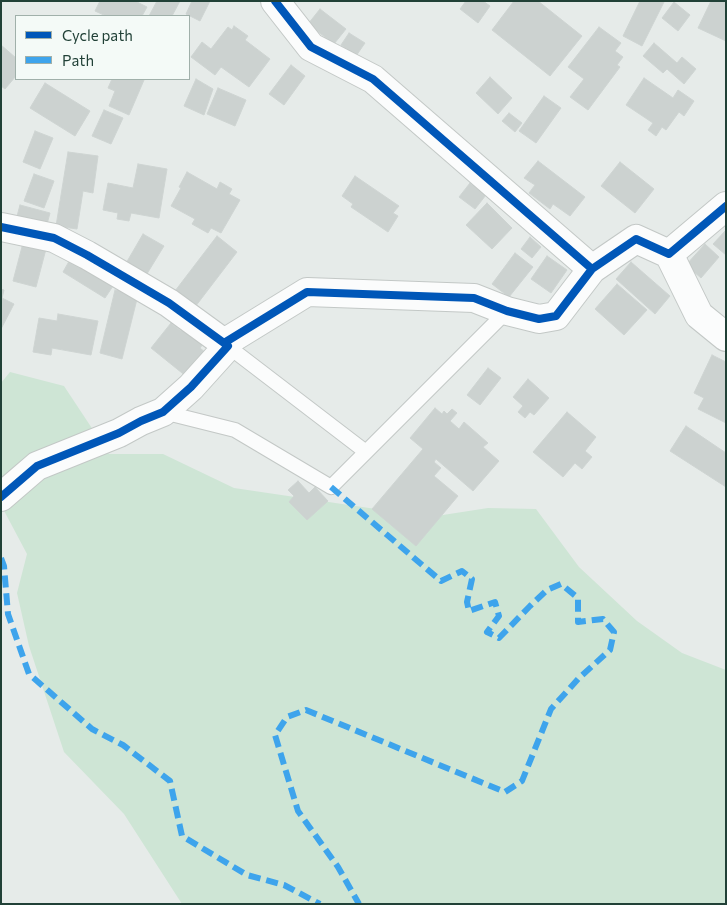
<!DOCTYPE html>
<style>
body{margin:0}
#map{position:relative;width:727px;height:905px;overflow:hidden;background:#e6ebe9;font-family:Commissioner,sans-serif}
canvas{display:block}
.frame{position:absolute;inset:0;border:2px solid #214137;pointer-events:none}
.legend{position:absolute;left:15px;top:15px;width:175px;height:65px;box-sizing:border-box;background:#f4faf7;border:1px solid #a0b0aa;margin:0;padding:6px 9px;list-style:none;font-size:15px;color:#214137}
.legend li{display:flex;align-items:center;gap:10px;height:25px}
.legend b{width:25px;border:1px solid #a0b0aa}
</style>
<div id="map">
<canvas width="727" height="905"></canvas>
<div class="frame"></div>
<ul class="legend">
<li><b style="height:6px;background:#0057b8"></b>Cycle path</li>
<li><b style="height:6px;background:#3ea4ec"></b>Path</li>
</ul>
</div>
<script>
const g = document.querySelector('canvas').getContext('2d');
g.lineJoin = 'round';
function paint(path, color) { g.fillStyle = color; g.fill(path, 'evenodd'); }
const poly = rows => new Path2D(rows.map(r => 'M' + r).join(''));
function trace(path, color, width, dash) { g.strokeStyle = color; g.lineWidth = width; g.lineCap = dash ? 'butt' : 'round'; g.setLineDash(dash || []); g.stroke(path); }
paint(poly([
 [10,372,64,386,109,454,163,454,234,488,430,517,488,508,536,509,579,567,637,621,682,653,726,670,726,904,182,904,124,814,64,752,29,646,17,593,27,554,1,505,1,383]
]), '#cee5d5');
const building = poly([
 [100,1,135,1,147,7,142,16,106,16,95,11,100,1],
 [157,1,180,1,172,16,149,16,157,1],
 [192,1,210,1,200,21,186,14,192,1],
 [466,1,483,1,490,6,478,23,460,9,466,1],
 [514,1,538,1,582,36,550,76,492,30,514,1],
 [640,1,664,2,642,46,623,36,640,1],
 [711,1,726,1,726,41,698,28,711,1],
 [674,2,690,15,678,31,662,18,674,2],
 [320,9,346,29,334,44,308,24,320,9],
 [234,26,248,36,245,40,270,59,249,87,221,67,215,75,191,57,202,42,211,49,228,27,232,30,234,26],
 [599,27,621,43,615,51,623,57,617,65,620,67,588,110,570,97,584,79,568,67,599,27],
 [349,33,365,43,356,56,341,45,349,33],
 [654,43,677,63,682,57,696,69,684,84,667,69,663,73,643,56,654,43],
 [1,45,16,58,16,76,5,89,1,86,1,45],
 [291,65,305,76,284,105,269,94,291,65],
 [490,77,512,98,498,114,476,93,490,77],
 [644,78,673,98,678,90,694,101,684,116,679,112,666,130,662,127,656,136,648,130,653,123,626,105,644,78],
 [112,79,141,79,144,80,129,115,109,106,115,91,108,88,112,79],
 [196,79,213,89,204,115,184,106,196,79],
 [45,83,90,111,75,136,30,108,45,83],
 [218,88,246,100,235,126,207,114,218,88],
 [544,96,561,108,536,143,519,131,544,96],
 [104,110,123,118,111,144,92,136,104,110],
 [509,113,522,123,515,132,502,121,509,113],
 [35,131,53,138,40,169,23,162,35,131],
 [68,152,98,156,93,193,83,191,77,229,56,226,68,152],
 [538,161,585,197,570,216,553,204,550,209,529,193,535,185,524,178,538,161],
 [620,162,654,189,635,213,601,186,620,162],
 [138,164,167,169,159,218,131,213,129,221,117,219,118,213,103,210,108,183,133,188,138,164],
 [187,172,217,189,220,182,232,189,229,194,240,200,221,233,211,228,208,233,192,224,195,219,171,206,181,188,179,187,187,172],
 [34,174,54,181,44,208,24,201,34,174],
 [355,176,399,206,393,213,398,216,388,232,351,207,353,204,342,196,355,176],
 [470,183,486,195,475,209,459,197,470,183],
 [487,203,512,228,492,249,466,225,487,203],
 [20,205,50,213,46,228,16,220,20,205],
 [726,230,726,255,713,244,726,230],
 [143,234,164,246,145,277,125,265,143,234],
 [217,236,237,252,195,307,175,291,217,236],
 [530,237,541,247,532,258,521,249,530,237],
 [23,243,46,249,36,287,13,281,23,243],
 [705,244,719,257,701,278,686,265,705,244],
 [515,253,533,267,509,297,492,284,515,253],
 [72,256,115,283,105,298,63,272,72,256],
 [547,256,567,270,551,293,531,279,547,256],
 [631,262,670,296,655,314,616,279,631,262],
 [617,284,647,310,624,335,595,309,617,284],
 [1,289,4,290,2,298,14,304,1,329,1,289],
 [115,290,138,295,122,359,100,353,115,290],
 [58,314,98,321,91,355,52,348,51,355,33,352,39,318,57,321,58,314],
 [171,323,181,331,183,328,203,344,200,348,206,353,187,377,151,348,171,323],
 [712,355,726,362,726,423,698,409,704,398,694,393,712,355],
 [488,368,501,378,480,405,467,395,488,368],
 [528,379,549,398,534,415,530,412,525,418,518,412,523,406,513,397,528,379],
 [435,408,442,414,444,411,447,414,452,409,457,413,450,421,459,429,464,422,488,443,483,447,499,461,473,491,436,459,434,462,441,468,434,476,458,496,416,546,372,509,423,449,410,438,435,408],
 [567,412,596,437,585,451,592,457,582,469,575,463,563,477,533,452,567,412],
 [686,426,726,453,726,487,670,451,686,426],
 [298,481,309,493,315,487,328,501,307,520,289,502,294,496,288,490,298,481]
]);
paint(building, '#ccd2d0');
trace(building, '#ced4d2', 1);
const service = poly([
 [225,344,366,452],
 [163,412,235,430,331,487,507,311]
]);
const minor = poly([
 [275,1,311,47,373,79,592,269],
 [1,227,54,238,87,255,169,303,224,343,307,292,474,298,507,311,539,319,556,316,592,269,636,239,669,254,726,206],
 [669,254,699,315,726,337],
 [1,497,37,466,119,433,141,421,163,412,191,387,228,346]
]);
trace(service, '#c3c8c6', 16);
trace(minor, '#c3c8c6', 30);
trace(service, '#fbfcfc', 14);
trace(minor, '#fbfcfc', 28);
trace(poly([
 [331,487,441,581,462,571,472,579,467,602,469,611,495,602,499,616,487,632,499,638,530,606,547,590,561,584,578,598,578,622,603,619,614,632,610,650,579,678,551,709,522,781,505,792,306,710,287,717,275,735,298,811,338,867,359,904],
 [1,558,4,566,8,614,29,674,92,729,123,745,170,781,182,836,247,875,284,885,320,904]
]), '#3ea4ec', 6, [12, 6]);
trace(poly([
 [275,1,311,47,373,79,592,269],
 [1,227,54,238,87,255,169,303,224,343,307,292,474,298,507,311,539,319,556,316,592,269,636,239,669,254,726,206],
 [1,497,37,466,119,433,141,421,163,412,191,387,228,346]
]), '#0057b8', 8);
</script>
